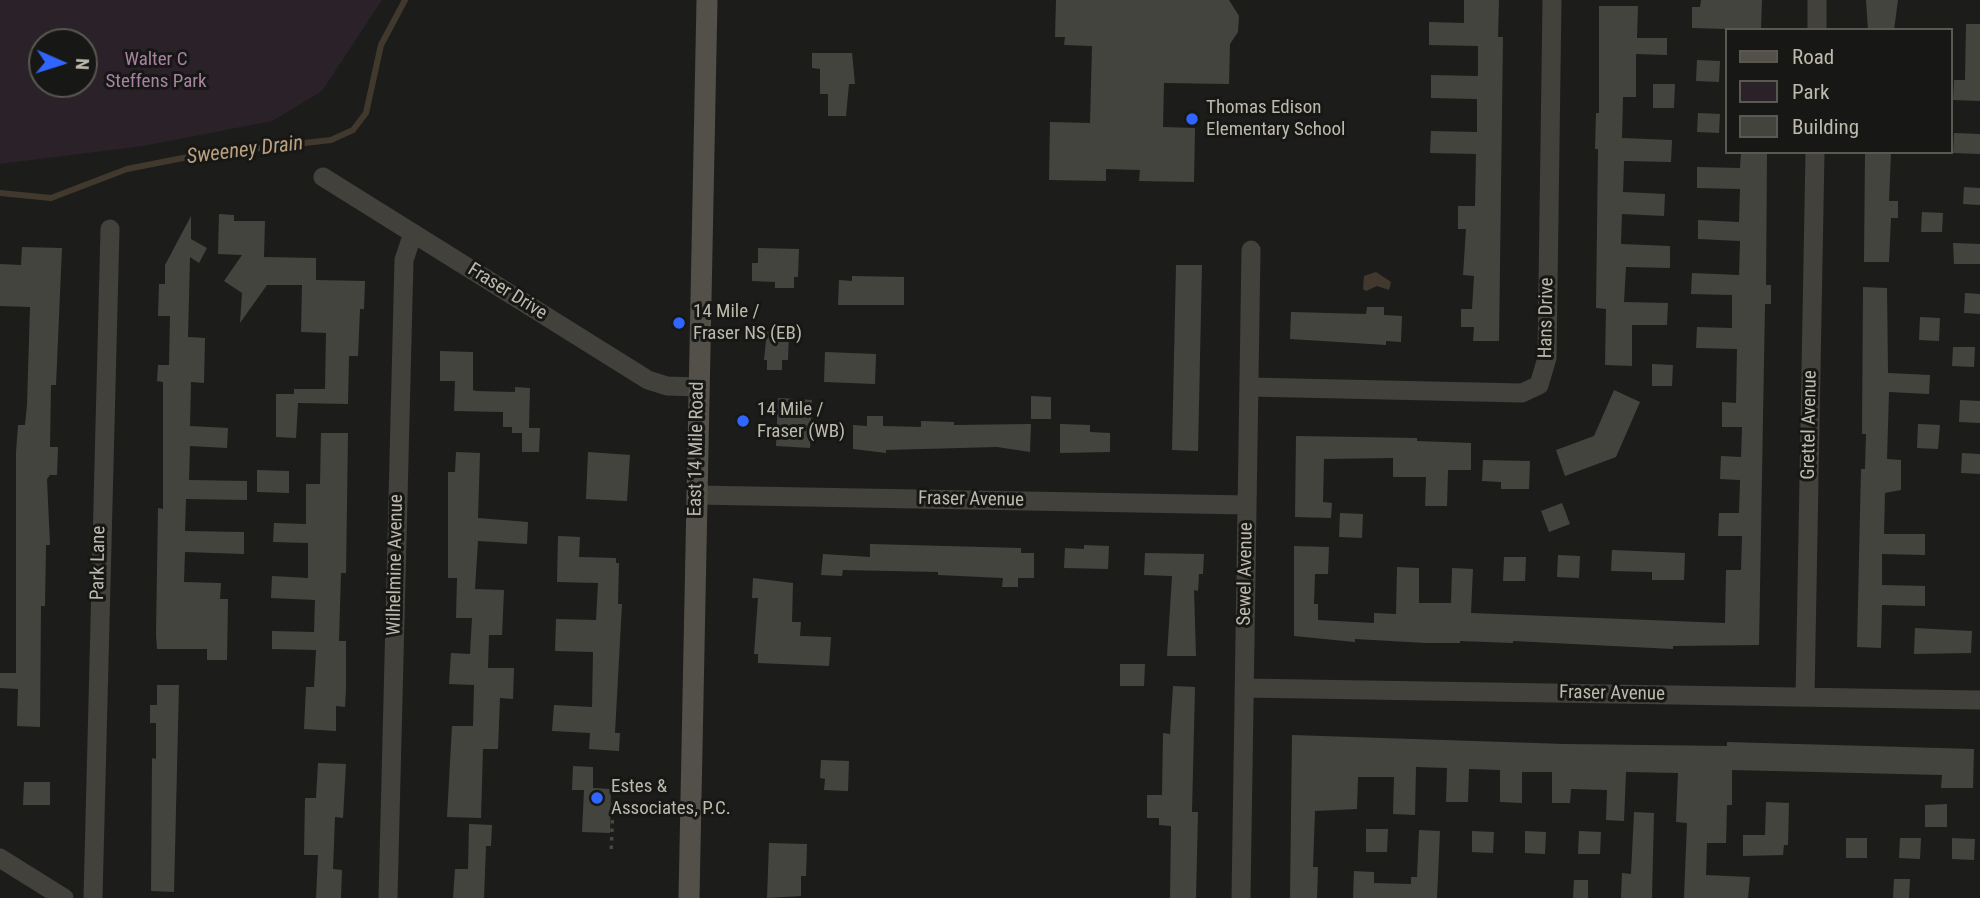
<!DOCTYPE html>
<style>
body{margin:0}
#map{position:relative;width:1980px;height:898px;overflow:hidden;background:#1c1d1a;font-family:"Roboto Condensed",sans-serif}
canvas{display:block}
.legend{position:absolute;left:1725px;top:28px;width:228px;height:126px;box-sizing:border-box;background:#171815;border:2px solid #595851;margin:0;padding:9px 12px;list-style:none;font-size:21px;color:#bdb9ac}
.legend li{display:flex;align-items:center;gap:14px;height:35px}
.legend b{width:35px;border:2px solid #595851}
.north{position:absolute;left:28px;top:28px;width:70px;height:70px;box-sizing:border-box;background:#171815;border:2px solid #595851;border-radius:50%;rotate:93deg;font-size:19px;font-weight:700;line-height:28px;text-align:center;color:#bdb9ac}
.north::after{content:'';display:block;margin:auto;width:24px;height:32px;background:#3066ff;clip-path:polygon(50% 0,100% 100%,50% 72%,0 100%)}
</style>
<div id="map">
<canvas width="1980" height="898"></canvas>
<ul class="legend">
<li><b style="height:9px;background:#525048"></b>Road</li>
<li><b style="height:19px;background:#2b2129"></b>Park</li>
<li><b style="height:19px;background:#44443f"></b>Building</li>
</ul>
<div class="north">N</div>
</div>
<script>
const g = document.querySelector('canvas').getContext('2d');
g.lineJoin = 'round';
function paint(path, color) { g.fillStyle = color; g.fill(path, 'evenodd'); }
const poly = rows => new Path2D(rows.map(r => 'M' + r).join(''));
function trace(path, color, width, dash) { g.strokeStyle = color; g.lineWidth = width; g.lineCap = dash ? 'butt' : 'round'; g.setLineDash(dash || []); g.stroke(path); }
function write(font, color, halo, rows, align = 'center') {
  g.font = font + ' "Roboto Condensed",sans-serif'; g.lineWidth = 6; g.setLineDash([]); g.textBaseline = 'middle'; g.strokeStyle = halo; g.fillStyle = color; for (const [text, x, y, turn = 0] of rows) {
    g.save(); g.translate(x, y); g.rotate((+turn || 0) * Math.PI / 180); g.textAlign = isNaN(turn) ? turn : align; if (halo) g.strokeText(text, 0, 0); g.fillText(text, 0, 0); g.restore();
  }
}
paint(poly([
 [0,0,382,0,322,91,272,121,143,146,0,164],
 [42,42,84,42,84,84,42,84]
]), '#2b2129');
paint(poly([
 [1376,272,1391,282,1389,290,1377,286,1366,291,1363,289,1364,276]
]), '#42392e');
trace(poly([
 [0,193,51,198,127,169,198,155,331,140,353,130,366,113,381,45,405,0]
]), '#42392e', 6);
paint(poly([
 [1056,0,1229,0,1239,16,1238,32,1230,44,1229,84,1164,83,1163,127,1195,128,1194,182,1139,181,1140,170,1106,169,1106,181,1049,180,1050,122,1090,123,1092,46,1064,45,1065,37,1055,37],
 [1464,0,1499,0,1498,37,1503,37,1499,341,1473,341,1474,327,1461,327,1461,309,1472,309,1474,276,1463,275,1466,229,1458,229,1458,206,1475,206,1476,154,1430,153,1431,131,1477,132,1477,99,1431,98,1431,75,1478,76,1478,46,1429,45,1429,22,1464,23],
 [1701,0,1762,0,1761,30,1692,28,1692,7,1700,7],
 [1866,0,1898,0,1894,30,1868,30],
 [1599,6,1638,6,1637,38,1667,38,1667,55,1636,54,1636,97,1623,97,1622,138,1672,140,1671,162,1624,161,1623,192,1665,194,1664,216,1622,214,1621,244,1670,246,1670,268,1626,267,1624,302,1668,303,1667,325,1632,325,1632,366,1605,365,1606,309,1596,308,1598,149,1595,149,1596,113,1599,113],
 [1966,24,1980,24,1980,101,1953,100,1954,80,1965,80],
 [812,53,852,53,855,84,849,84,846,116,828,116,828,94,820,94,820,69,812,68],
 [1697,60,1720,61,1719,82,1696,81],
 [1653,84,1675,84,1674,108,1653,108],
 [1698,113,1720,114,1719,133,1697,132],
 [1954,133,1980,134,1980,154,1953,153],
 [1741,152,1767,152,1766,285,1771,285,1771,304,1765,304,1759,645,1673,646,1673,649,1513,641,1513,643,1460,641,1460,643,1426,643,1355,639,1355,642,1294,636,1294,546,1329,547,1328,574,1315,574,1314,604,1318,604,1318,620,1374,623,1374,613,1396,614,1397,567,1419,568,1419,603,1451,603,1452,568,1473,569,1471,613,1725,623,1726,570,1741,570,1742,536,1718,536,1719,513,1739,513,1740,480,1720,479,1721,456,1741,457,1742,427,1722,427,1722,402,1736,403,1737,349,1696,348,1697,327,1732,328,1732,295,1691,294,1692,273,1739,275,1740,241,1698,239,1698,220,1739,222,1740,189,1697,188,1697,167,1740,168],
 [1865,152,1891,152,1889,201,1898,201,1898,218,1891,218,1889,262,1864,262],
 [1964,187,1980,188,1980,205,1963,204],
 [1922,212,1943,213,1942,232,1921,232],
 [219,214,234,215,234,221,265,221,264,257,316,258,316,280,365,281,364,309,360,309,358,356,349,356,348,404,298,403,296,438,276,437,276,394,294,394,294,389,325,389,326,333,301,332,302,285,267,285,240,323,242,293,224,281,242,255,218,254],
 [191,216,191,239,207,248,199,263,190,257,188,337,205,338,204,383,191,382,190,426,228,428,227,448,190,446,189,480,247,481,247,500,186,499,185,531,244,532,244,554,185,552,184,582,221,583,220,599,228,599,227,660,207,660,207,649,157,649,156,635,158,508,163,509,163,382,157,381,158,365,169,365,170,316,158,316,159,284,165,284,165,265],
 [1953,243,1980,244,1980,264,1954,264],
 [22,247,62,248,56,385,51,385,50,447,58,447,57,475,50,475,47,479,50,545,46,545,45,606,41,606,40,727,17,726,18,689,0,688,0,673,16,673,16,452,18,425,25,425,27,405,30,307,0,306,0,264,21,265],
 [758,248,799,249,798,277,794,277,794,288,775,288,775,282,752,281,752,263,758,263],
 [1176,265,1202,265,1198,451,1172,450],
 [852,276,904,277,904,305,838,305,839,280,852,281],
 [1863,287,1887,288,1888,373,1930,375,1929,394,1889,392,1887,459,1901,460,1901,490,1885,493,1884,534,1925,534,1925,555,1882,554,1882,585,1925,586,1925,606,1882,605,1881,648,1857,647,1861,469,1865,469,1866,434,1862,434],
 [1965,293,1980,294,1980,314,1964,313],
 [1367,307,1384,307,1384,315,1402,316,1401,342,1386,341,1386,345,1290,339,1291,312,1366,314],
 [1920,317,1940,318,1939,341,1919,340],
 [767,331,789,331,788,360,782,360,782,370,767,370,767,360,764,360],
 [1953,347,1975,347,1974,367,1952,366],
 [440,351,473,352,473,390,476,391,515,392,515,387,530,388,529,428,540,428,539,452,522,452,522,433,512,433,512,427,503,427,503,412,454,411,455,381,440,381],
 [825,352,876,354,875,384,824,382],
 [1652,364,1673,365,1672,386,1652,386],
 [1614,390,1640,402,1616,457,1565,476,1556,450,1594,436],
 [1031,396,1051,397,1051,419,1031,419],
 [778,398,812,400,810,448,776,446],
 [1960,400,1980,401,1980,423,1959,422],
 [867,416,883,416,883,426,921,427,921,421,954,422,954,425,1031,424,1030,452,997,447,886,450,886,453,853,449,853,425,867,426],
 [1060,424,1090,425,1090,432,1110,433,1110,452,1060,453],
 [1918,424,1940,425,1938,449,1917,448],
 [321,433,348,433,346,573,341,573,339,641,346,641,346,689,345,707,336,706,336,731,304,729,306,687,314,687,316,650,272,649,272,631,314,632,315,600,271,598,272,576,308,578,308,543,273,542,274,523,306,524,306,484,320,484],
 [1296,436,1417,438,1417,441,1471,443,1471,470,1448,470,1447,506,1425,506,1426,477,1393,477,1393,458,1324,459,1323,502,1332,503,1331,518,1295,517],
 [456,452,480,453,478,518,528,522,527,544,478,541,475,589,504,590,502,635,489,635,488,668,514,668,513,699,500,698,498,749,483,749,481,818,447,817,452,726,473,726,474,685,449,684,451,653,470,654,472,618,456,618,457,578,448,578,448,472,455,472],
 [588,452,630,455,627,501,586,499],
 [1962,453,1980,454,1980,474,1961,473],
 [1483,460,1530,461,1529,489,1501,489,1501,482,1482,481],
 [257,470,289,471,289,493,257,492],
 [1562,503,1570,524,1549,532,1541,511],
 [1340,513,1363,514,1362,538,1339,537],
 [558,536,580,537,579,557,616,558,616,563,619,563,618,604,622,604,615,733,620,733,619,751,589,749,590,733,552,731,554,705,592,707,593,652,555,651,556,619,596,620,598,583,557,582],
 [870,544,1021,548,1021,553,1034,553,1034,578,1018,578,1018,587,1002,587,1003,578,938,575,938,572,843,570,842,576,821,575,823,554,870,557],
 [1084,545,1109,546,1108,569,1064,568,1065,548,1084,549],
 [1612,550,1685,553,1684,580,1652,580,1652,572,1611,571],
 [1145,553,1204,554,1203,574,1199,574,1198,591,1194,590,1196,656,1167,656,1172,576,1144,575],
 [1558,555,1580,556,1579,578,1557,577],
 [1504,557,1526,557,1525,581,1503,581],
 [753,578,793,583,792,622,801,622,800,636,831,637,829,666,758,663,758,654,754,654,758,598,752,598],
 [1915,628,1972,631,1971,653,1914,654],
 [1120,664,1145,664,1144,686,1120,686],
 [157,685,179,685,174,892,151,891,152,758,156,759,156,723,150,723,150,705,157,705],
 [1173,686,1195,687,1192,812,1198,812,1196,898,1170,898,1171,826,1159,825,1159,818,1147,818,1147,795,1162,795,1163,733,1170,734],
 [1292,735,1565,744,1727,746,1727,742,1974,749,1973,788,1941,788,1942,775,1732,770,1732,805,1727,805,1726,843,1707,843,1706,875,1750,877,1748,898,1684,898,1687,823,1676,822,1678,773,1626,772,1624,821,1606,820,1607,790,1571,789,1570,803,1552,803,1552,772,1522,772,1522,803,1500,802,1500,770,1469,769,1468,802,1446,802,1447,768,1416,767,1415,815,1393,814,1394,777,1358,777,1357,809,1315,811,1313,867,1318,867,1317,898,1290,898],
 [821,760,849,761,848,791,824,790,825,779,820,778],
 [318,763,346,764,343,818,335,817,333,869,342,870,341,898,316,898,318,855,304,855,305,798,316,798],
 [573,766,593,767,593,788,611,789,610,833,582,832,584,790,572,790],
 [24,782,50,782,50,805,23,805],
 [1766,802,1789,803,1788,845,1784,845,1783,855,1743,856,1743,835,1765,835],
 [1947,804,1947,827,1925,827,1925,805],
 [1634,812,1654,813,1652,898,1621,898,1622,873,1631,874],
 [469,824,492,825,491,846,486,846,484,898,453,898,455,869,468,869],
 [1366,829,1388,829,1387,852,1366,852],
 [1419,830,1440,831,1437,898,1353,898,1354,871,1374,872,1374,883,1411,884,1411,877,1417,877],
 [1472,831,1494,832,1493,853,1472,852],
 [1525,831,1546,832,1545,854,1525,853],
 [1579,831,1601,832,1600,854,1578,854],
 [1846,838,1867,838,1867,858,1846,858],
 [1900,838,1921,838,1920,859,1899,858],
 [1952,838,1975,839,1974,860,1952,859],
 [769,843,807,844,806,876,801,876,801,896,767,898],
 [1894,879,1910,879,1909,898,1893,898],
 [1574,880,1588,880,1588,898,1573,898]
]), '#44443f');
trace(poly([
 [611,805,613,805,611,854],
 [613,809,667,811]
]), '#494740', 3.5, [3.5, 5]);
trace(poly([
 [1817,0,1817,30],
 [323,177,648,380,667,386,698,387],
 [1249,387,1522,393,1539,385,1547,358,1552,0],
 [696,495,1247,505],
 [1244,688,1980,700],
 [1805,697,1815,152],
 [0,858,64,898],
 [93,898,110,229],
 [388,898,404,260,413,233],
 [1241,898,1251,250]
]), '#42413b', 19);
trace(poly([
 [689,898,707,0]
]), '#525048', 21);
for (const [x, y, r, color] of [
 [1192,119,7,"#3066ff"],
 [679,323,7,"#3066ff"],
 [743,421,7,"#3066ff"],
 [597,798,7,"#3066ff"]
]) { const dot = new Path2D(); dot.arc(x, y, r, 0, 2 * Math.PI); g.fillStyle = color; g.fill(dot); trace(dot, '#171815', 2.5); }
write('19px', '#a982a4', '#171815', [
 ["Walter C",156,60],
 ["Steffens Park",156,82]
]);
write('19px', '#bdb9ac', '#171815', [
 ["Thomas Edison",1206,108],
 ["Elementary School",1206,130],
 ["14 Mile /",693,312],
 ["Fraser NS (EB)",693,334],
 ["14 Mile /",757,410],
 ["Fraser (WB)",757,432],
 ["Estes &",611,787],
 ["Associates, P.C.",611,809]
], 'left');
write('19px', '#bdb9ac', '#171815', [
 ["Fraser Drive",507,292,32],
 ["Hans Drive",1547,318,-89],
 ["Grettel Avenue",1810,425,-89],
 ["East 14 Mile Road",697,449,-89],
 ["Fraser Avenue",971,500,1],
 ["Park Lane",99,563,-89],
 ["Wilhelmine Avenue",396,565,-89],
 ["Sewel Avenue",1246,574,-89],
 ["Fraser Avenue",1612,694,1]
]);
write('italic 21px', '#baa081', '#171815', [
 ["Sweeney Drain",245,151,-7]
]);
</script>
